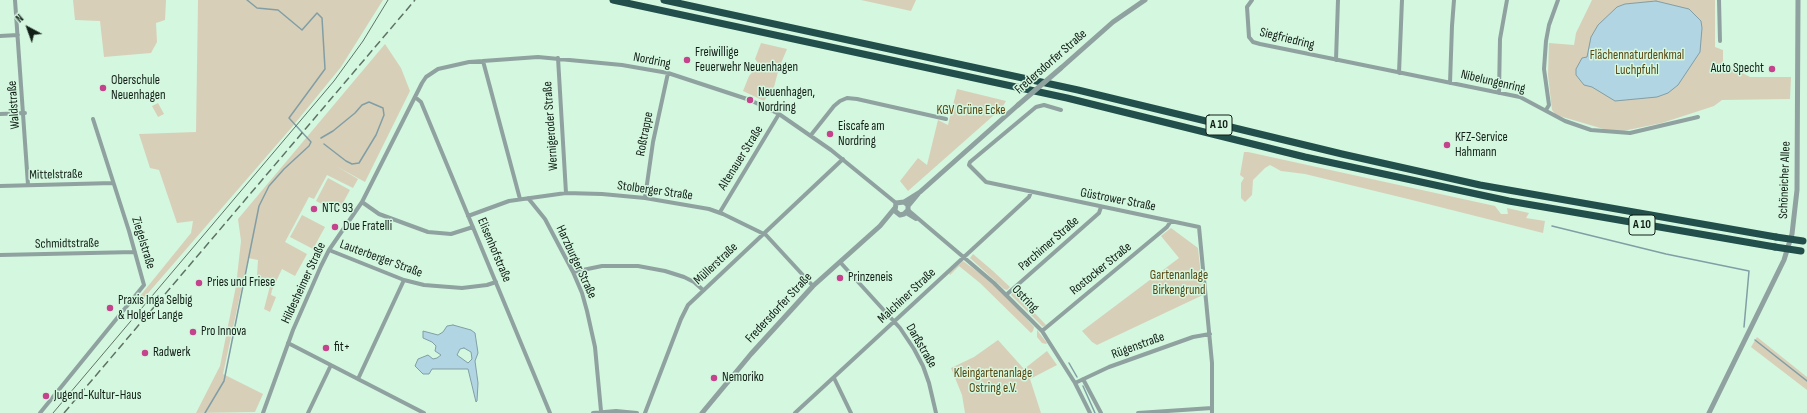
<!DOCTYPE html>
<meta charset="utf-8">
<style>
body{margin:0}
#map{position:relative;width:1807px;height:413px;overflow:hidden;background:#d4f7df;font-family:"Sofia Sans Condensed",sans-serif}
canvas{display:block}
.north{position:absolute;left:8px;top:8px;width:40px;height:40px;-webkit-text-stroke:3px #d4f7df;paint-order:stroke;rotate:319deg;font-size:11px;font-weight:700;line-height:16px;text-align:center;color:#121f17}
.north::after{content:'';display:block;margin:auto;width:14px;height:18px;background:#121f17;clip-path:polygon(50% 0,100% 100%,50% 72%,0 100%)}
</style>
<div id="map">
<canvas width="1807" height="413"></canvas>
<div class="north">N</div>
</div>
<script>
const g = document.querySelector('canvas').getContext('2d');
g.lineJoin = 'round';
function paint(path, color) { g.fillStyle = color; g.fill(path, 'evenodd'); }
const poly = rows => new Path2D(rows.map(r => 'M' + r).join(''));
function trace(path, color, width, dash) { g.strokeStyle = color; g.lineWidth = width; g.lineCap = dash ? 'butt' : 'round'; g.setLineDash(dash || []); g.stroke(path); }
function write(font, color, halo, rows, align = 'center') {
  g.font = font + ' "Sofia Sans Condensed",sans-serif'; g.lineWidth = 3; g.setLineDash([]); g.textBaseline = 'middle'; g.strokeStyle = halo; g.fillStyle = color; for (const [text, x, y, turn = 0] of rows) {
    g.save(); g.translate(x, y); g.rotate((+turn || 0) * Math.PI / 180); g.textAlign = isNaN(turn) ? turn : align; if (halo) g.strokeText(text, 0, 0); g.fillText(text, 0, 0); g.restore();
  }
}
paint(poly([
 [73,0,166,0,165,20,156,23,157,42,151,53,104,57,100,21,75,20],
 [198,0,383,0,341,67,292,127,143,299,140,296,191,233,193,221,177,223,159,170,150,168,139,134,196,132],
 [861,0,916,0,911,11],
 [1592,0,1715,0,1715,47,1723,50,1723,63,1750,77,1791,77,1790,99,1722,100,1714,106,1662,123,1623,131,1607,130,1556,115,1552,110,1548,75,1549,43,1574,45,1576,33],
 [761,43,787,49,779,68,774,87,764,101,743,91,749,76,759,64,755,59],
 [385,44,401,68,410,91,365,182,336,166,358,179,353,188,327,175,314,199,309,197,285,242,307,254,295,276,282,269,272,290,271,295,276,297,270,312,264,309,270,286,257,275,258,260,248,258,223,374,263,394,255,412,196,413,220,366,236,286,241,241,238,219],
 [957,89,1006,101,1002,108,908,191,900,181,918,158,927,165,938,120,948,125],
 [158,103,164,114,158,117,152,106],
 [1244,152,1248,152,1495,206,1501,214,1508,214,1507,208,1529,213,1526,218,1545,221,1543,233,1408,199,1305,174,1281,171,1270,165,1265,168,1253,180,1252,195,1245,202,1241,198,1241,183,1244,178,1240,175],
 [328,178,350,190,338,212,316,201],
 [302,215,325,227,313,249,290,237],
 [1171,228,1198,248,1203,295,1097,345,1092,342,1082,331,1179,258,1161,236],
 [973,254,993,271,1010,287,1007,290,1004,289,970,258],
 [963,261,985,277,1007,297,1034,327,1033,331,1031,333,980,283,959,266,950,275,949,273],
 [1014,291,1046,325,1043,327,1011,295],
 [1037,330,1047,343,1046,344,1042,343,1037,337],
 [1757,337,1807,377,1807,390,1751,347],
 [998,340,1024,369,1047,351,1057,365,1030,379,1041,413,965,413,962,395,951,368,974,357]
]), '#d8cfb9');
const water = poly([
 [1656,1,1689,9,1701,21,1702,28,1700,52,1678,85,1668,93,1657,97,1615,101,1592,87,1584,85,1576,75,1576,69,1582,58,1587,57,1591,37,1598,25,1617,7,1625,4,1656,1],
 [453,325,471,330,475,333,478,353,475,361,478,383,477,401,476,402,468,369,432,369,429,374,423,374,415,366,418,359,428,355,433,359,437,358,441,355,435,351,436,346,432,342,423,338,423,331,438,335,443,332,447,326,453,325],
 [464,348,471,352,472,359,468,363,457,355,460,349,464,348]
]);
paint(water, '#b1d5e2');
trace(water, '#819ea5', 1);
trace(poly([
 [321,138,333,131,355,113,362,105,369,102,383,108,384,115,376,135,359,163,352,164,346,161,324,144],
 [1552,226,1666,254,1749,271,1744,327],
 [1755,340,1807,381],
 [1069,363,1077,377],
 [1083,386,1095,413],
 [205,413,224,381,259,206,269,186,284,169,309,146,311,142,289,118,325,69,322,18,317,13,302,30,278,10,257,8,247,0]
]), '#819ea5', 1.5);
trace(poly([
 [15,0,28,185],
 [1252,0,1247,7,1249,37,1253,42,1260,44,1520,97,1565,121,1591,130,1630,133,1698,117],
 [1719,0,1720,41],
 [0,36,18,35],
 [558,58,566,193],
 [1336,60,1338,0],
 [483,61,520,199],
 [1399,73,1402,0],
 [1450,83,1452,26,1454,0],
 [1499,93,1500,39,1507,0],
 [415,97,421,102,550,413],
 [1061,110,1044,105,1036,107,970,162,969,165,986,182,1199,227,1212,363,1212,413],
 [1546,110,1549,105,1544,69,1546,41,1549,25,1558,0],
 [0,114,25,113],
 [811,135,834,106,840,101,847,98,857,99,946,119],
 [0,186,113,183],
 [528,198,545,219,573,272,582,293,587,311,595,347,601,411],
 [645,198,653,142,668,73],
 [362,202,379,214,428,232,451,234,473,227],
 [908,210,994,283,1042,331,1075,383,1090,413],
 [720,212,779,114],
 [906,213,916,219],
 [468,216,509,201,566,193,602,194,645,198,709,209,723,214,766,235,813,286],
 [329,250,404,280,424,285,462,288,487,285,496,282],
 [0,255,135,252],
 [840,262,900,328,914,349,923,366,929,383,936,413],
 [573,272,602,266,638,266,665,271,684,277,694,282,703,290],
 [1006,295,1099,213,1101,207],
 [1042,331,1167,227,1171,221],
 [288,343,424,413],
 [834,378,851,413],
 [358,379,404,280],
 [1083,379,1101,413],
 [1075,383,1109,367,1193,337,1210,334],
 [40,413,144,285,129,231,93,119],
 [263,413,293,330,321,266,329,250,362,202,422,83,426,77,438,69,469,62,538,57,622,65,668,73,750,100,779,114,831,150,896,203],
 [308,413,331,365],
 [593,413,616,411,637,413],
 [645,413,681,319,688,305,843,159],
 [795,413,1029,197,1031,192],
 [1138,413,1212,408]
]), '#8fa2a0', 4);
trace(poly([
 [1061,68,1113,22,1145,0],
 [904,202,908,205,908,210,904,214,900,215,895,211,896,203,904,202,920,192,1018,105],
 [908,206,918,194],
 [702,413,751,354,813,286,880,226,894,209],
 [1709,413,1784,260,1792,234,1797,190,1798,0]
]), '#8fa2a0', 5);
trace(poly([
 [613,0,1067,98,1305,157,1509,201,1775,247],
 [664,0,1078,90,1342,154,1480,185,1776,237]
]), '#224f4b', 7);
trace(poly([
 [53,413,334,81,363,41,388,0]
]), '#5e7365', 1);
trace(poly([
 [64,413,415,0]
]), '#5e7365', 1.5, [8, 4]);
trace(poly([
 [1018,105,1061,68]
]), '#8fa2a0', 5);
trace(poly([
 [1776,237,1803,241],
 [1775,247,1801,251]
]), '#224f4b', 7);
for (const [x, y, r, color] of [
 [687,60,4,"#c4438c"],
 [1772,69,4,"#c4438c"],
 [103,88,4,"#c4438c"],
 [750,100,4,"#c4438c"],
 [830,134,4,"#c4438c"],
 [1447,145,4,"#c4438c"],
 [314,209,4,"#c4438c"],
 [335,227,4,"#c4438c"],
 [840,278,4,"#c4438c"],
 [199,283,4,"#c4438c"],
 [110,308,4,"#c4438c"],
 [193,332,4,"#c4438c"],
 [326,348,4,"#c4438c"],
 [145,353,4,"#c4438c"],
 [714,378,4,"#c4438c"],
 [46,396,4,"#c4438c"]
]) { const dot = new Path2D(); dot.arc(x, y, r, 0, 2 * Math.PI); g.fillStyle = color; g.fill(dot); trace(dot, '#d4f7df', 1.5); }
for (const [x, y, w] of [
 [1219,125,26],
 [1642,225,26]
]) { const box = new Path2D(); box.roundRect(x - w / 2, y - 10, w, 20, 3); g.fillStyle = '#d4f7df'; g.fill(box); trace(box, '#121f17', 1); }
write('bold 12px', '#121f17', null, [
 ["A 10",1219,125],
 ["A 10",1642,225]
]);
write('13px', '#121f17', '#d4f7df', [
 ["Siegfriedring",1287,39,14],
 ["Nordring",652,61,11],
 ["Fredersdorfer Straße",1051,62,-41],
 ["Nibelungenring",1493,82,13],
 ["Waldstraße",14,105,-94],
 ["Wernigeroder Straße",551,126,-94],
 ["Roßtrappe",645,134,-79],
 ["Altenauer Straße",741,158,-58],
 ["Mittelstraße",56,175,-1],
 ["Schöneicher Allee",1785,180,-88],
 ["Stolberger Straße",655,191,8],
 ["Güstrower Straße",1118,200,11],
 ["Ziegelstraße",143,243,73],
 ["Schmidtstraße",67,244,-1],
 ["Parchimer Straße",1049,244,-41],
 ["Elisenhofstraße",494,250,67],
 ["Lauterberger Straße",381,259,20],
 ["Harzburger Straße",576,262,65],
 ["Müllerstraße",716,264,-43],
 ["Rostocker Straße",1101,269,-39],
 ["Hildesheimer Straße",304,283,-65],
 ["Malchiner Straße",907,296,-43],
 ["Ostring",1025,299,46],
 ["Fredersdorfer Straße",779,308,-47],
 ["Darßstraße",921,346,60],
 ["Rügenstraße",1138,346,-20]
]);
write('13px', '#121f17', '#d4f7df', [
 ["Freiwillige",695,53],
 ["Feuerwehr Neuenhagen",695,68],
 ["Auto Specht",1764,69,"right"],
 ["Oberschule",111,81],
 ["Neuenhagen",111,96],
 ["Neuenhagen,",758,93],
 ["Nordring",758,108],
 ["Eiscafe am",838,127],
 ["Nordring",838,142],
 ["KFZ-Service",1455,138],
 ["Hahmann",1455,153],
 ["NTC 93",322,209],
 ["Due Fratelli",343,227],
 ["Prinzeneis",848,278],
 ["Pries und Friese",207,283],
 ["Praxis Inga Selbig",118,301],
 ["& Holger Lange",118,316],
 ["Pro Innova",201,332],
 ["fit+",334,348],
 ["Radwerk",153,353],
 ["Nemoriko",722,378],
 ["Jugend-Kultur-Haus",54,396]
], 'left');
write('13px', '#5a4713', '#d4f7df', [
 ["Flächennaturdenkmal",1637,56],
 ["Luchpfuhl",1637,71],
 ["KGV Grüne Ecke",971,111],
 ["Gartenanlage",1179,276],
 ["Birkengrund",1179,291],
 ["Kleingartenanlage",993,374],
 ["Ostring e.V.",993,389]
]);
</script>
